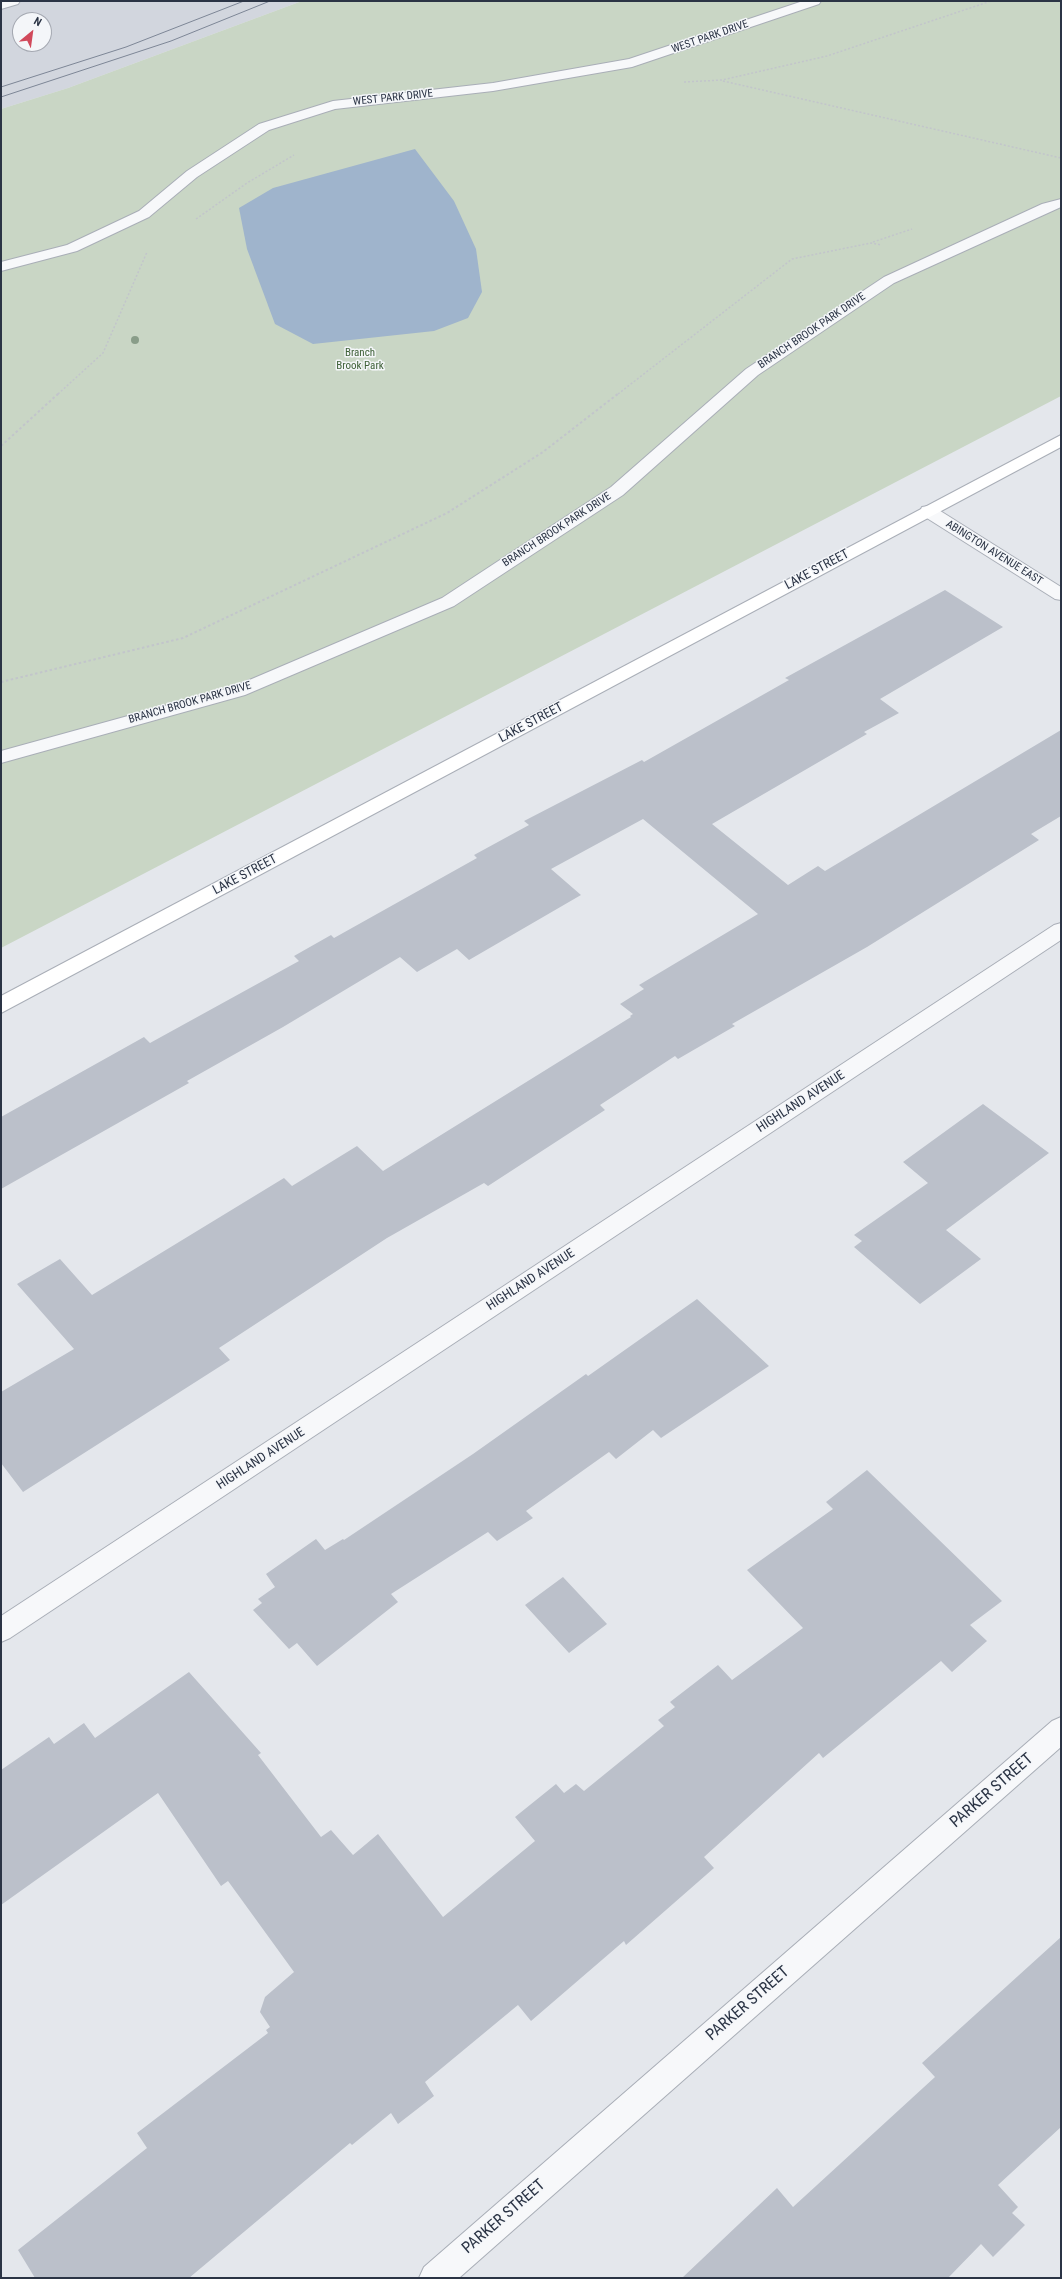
<!DOCTYPE html>
<style>
body{margin:0}
#map{position:relative;width:1062px;height:2279px;overflow:hidden;background:#e4e7ec;font-family:"Roboto Condensed",sans-serif}
canvas{display:block}
.frame{position:absolute;inset:0;border:2px solid #2b3445;pointer-events:none}
.north{position:absolute;left:12px;top:12px;width:40px;height:40px;box-sizing:border-box;background:#f4f6f9;border:1px solid #a4a8b1;border-radius:50%;rotate:29deg;font-size:11px;font-weight:700;line-height:16px;text-align:center;color:#2b3445}
.north::after{content:'';display:block;margin:auto;width:14px;height:18px;background:#d1495b;clip-path:polygon(50% 0,100% 100%,50% 72%,0 100%)}
</style>
<div id="map">
<canvas width="1062" height="2279"></canvas>
<div class="frame"></div>
<div class="north">N</div>
</div>
<script>
const g = document.querySelector('canvas').getContext('2d');
g.lineJoin = 'round';
function paint(path, color) { g.fillStyle = color; g.fill(path, 'evenodd'); }
const poly = rows => new Path2D(rows.map(r => 'M' + r).join(''));
function trace(path, color, width, dash) { g.strokeStyle = color; g.lineWidth = width; g.lineCap = dash ? 'butt' : 'round'; g.setLineDash(dash || []); g.stroke(path); }
function write(font, color, halo, rows, align = 'center') {
  g.font = font + ' "Roboto Condensed",sans-serif'; g.lineWidth = 3; g.setLineDash([]); g.textBaseline = 'middle'; g.strokeStyle = halo; g.fillStyle = color; for (const [text, x, y, turn = 0] of rows) {
    g.save(); g.translate(x, y); g.rotate((+turn || 0) * Math.PI / 180); g.textAlign = isNaN(turn) ? turn : align; if (halo) g.strokeText(text, 0, 0); g.fillText(text, 0, 0); g.restore();
  }
}
paint(poly([
 [1,1,302,1,68,88,1,109],
 [20,20,44,20,44,44,20,44]
]), '#d2d6de');
paint(poly([
 [302,1,1061,1,1061,396,1,948,1,109,68,88]
]), '#c9d6c5');
paint(poly([
 [415,149,454,201,476,249,482,292,468,318,434,331,313,344,275,324,247,249,239,208,273,188]
]), '#9fb4cc');
paint(poly([
 [945,590,1003,627,880,699,899,713,864,732,867,734,712,824,788,885,818,866,825,871,1061,730,1061,816,1031,834,1039,840,867,947,732,1024,735,1026,678,1059,675,1056,600,1105,605,1110,488,1186,484,1183,387,1238,219,1348,230,1360,23,1492,1,1463,1,1392,74,1349,17,1284,60,1259,92,1295,284,1178,292,1186,357,1146,383,1171,631,1017,630,1016,633,1014,620,1004,644,989,639,985,758,914,643,819,551,869,581,895,469,960,457,949,417,972,400,957,283,1027,187,1081,189,1083,1,1189,1,1117,144,1037,150,1043,299,961,294,956,331,935,334,938,477,858,474,855,529,825,524,821,642,760,644,762,789,680,785,678],
 [983,1104,1049,1153,946,1230,981,1259,920,1304,854,1247,862,1241,854,1235,928,1183,903,1162],
 [697,1299,769,1366,661,1438,653,1430,616,1459,609,1452,526,1511,533,1518,497,1541,488,1532,391,1594,398,1602,317,1666,297,1643,289,1649,253,1610,262,1603,258,1599,275,1587,266,1574,316,1539,325,1550,343,1539,344,1540,473,1454,586,1374,588,1376],
 [867,1470,1002,1601,970,1625,987,1641,952,1672,941,1661,823,1758,819,1753,704,1857,714,1868,626,1945,624,1941,531,2021,518,2005,425,2082,434,2096,398,2124,391,2113,352,2145,350,2143,189,2278,35,2278,18,2250,147,2148,137,2133,268,2033,266,2030,270,2027,260,2012,265,1997,294,1972,228,1881,221,1886,158,1793,1,1905,1,1770,49,1737,54,1744,84,1723,95,1738,189,1672,261,1753,258,1755,321,1837,331,1830,353,1855,378,1834,443,1917,535,1841,515,1817,556,1784,564,1793,576,1784,584,1791,664,1726,658,1720,675,1707,670,1702,718,1665,732,1680,803,1628,747,1570,833,1509,826,1502],
 [563,1577,607,1624,569,1653,525,1605],
 [1061,1937,1061,2127,998,2185,1018,2207,1012,2213,1025,2225,993,2257,981,2244,948,2278,682,2278,777,2188,793,2207,935,2077,922,2063]
]), '#bbc0ca');
const lane = poly([
 [1,1,20,1,18,4,1,9,1,1]
]);
const street = poly([
 [803,1,821,1,819,4,632,67,493,91,335,109,269,130,197,177,149,217,77,251,1,271,1,262,67,245,139,211,187,171,259,124,333,101,493,83,629,59,803,1],
 [1061,199,1061,207,894,283,758,375,623,495,454,606,245,695,1,763,1,751,233,687,442,598,611,487,746,369,884,277,1042,204,1061,199],
 [928,506,934,507,1061,587,1061,600,1055,599,922,515,920,511,922,507,928,506],
 [1061,923,1061,940,10,1638,1,1642,1,1616,1054,925,1061,923],
 [1061,1717,1061,1747,459,2278,419,2278,424,2267,1052,1721,1061,1717]
]);
const secondary = poly([
 [1061,435,1061,447,1,1013,1,996,1061,435]
]);
trace(lane, '#a9aeb7', 2);
trace(street, '#a9aeb7', 2);
trace(secondary, '#a9aeb7', 2);
trace(poly([
 [723,81,1061,158],
 [684,82,722,80,827,56,991,1],
 [196,219,247,183,294,155],
 [873,242,912,229],
 [58,394,103,353,147,252],
 [618,394,792,259,871,243,882,245]
]), '#c2c5cb', 1.5, [2, 2]);
trace(poly([
 [1,446,59,393],
 [1,682,183,638,447,513,543,452,619,393]
]), '#c2c5cb', 2, [2.5, 2.5]);
paint(lane, '#f7f8fa');
paint(street, '#f7f8fa');
paint(secondary, '#fff');
trace(poly([
 [1,87,126,47,244,1],
 [1,97,171,41,270,1]
]), '#7d8696', 1);
g.fillStyle = '#899d89';
for (const [x, y] of [
 [135,340]
]) { g.beginPath(); g.arc(x, y, 4, 0, 2 * Math.PI); g.fill(); }
write('11px', '#2b3445', '#f4f6f9', [
 ["WEST PARK DRIVE",710,37,-19],
 ["WEST PARK DRIVE",393,98,-6],
 ["BRANCH BROOK PARK DRIVE",812,331,-34],
 ["BRANCH BROOK PARK DRIVE",557,530,-33],
 ["ABINGTON AVENUE EAST",994,553,32],
 ["BRANCH BROOK PARK DRIVE",190,703,-16]
]);
write('11px', '#3f6138', '#f4f6f9', [
 ["Branch",360,353],
 ["Brook Park",360,366]
]);
write('13px', '#2b3445', '#f4f6f9', [
 ["LAKE STREET",817,570,-28],
 ["LAKE STREET",531,723,-28],
 ["LAKE STREET",245,875,-28],
 ["HIGHLAND AVENUE",801,1102,-33],
 ["HIGHLAND AVENUE",531,1280,-33],
 ["HIGHLAND AVENUE",261,1459,-33]
]);
write('16px', '#2b3445', '#f4f6f9', [
 ["PARKER STREET",992,1791,-41],
 ["PARKER STREET",748,2004,-41],
 ["PARKER STREET",504,2217,-41]
]);
</script>
